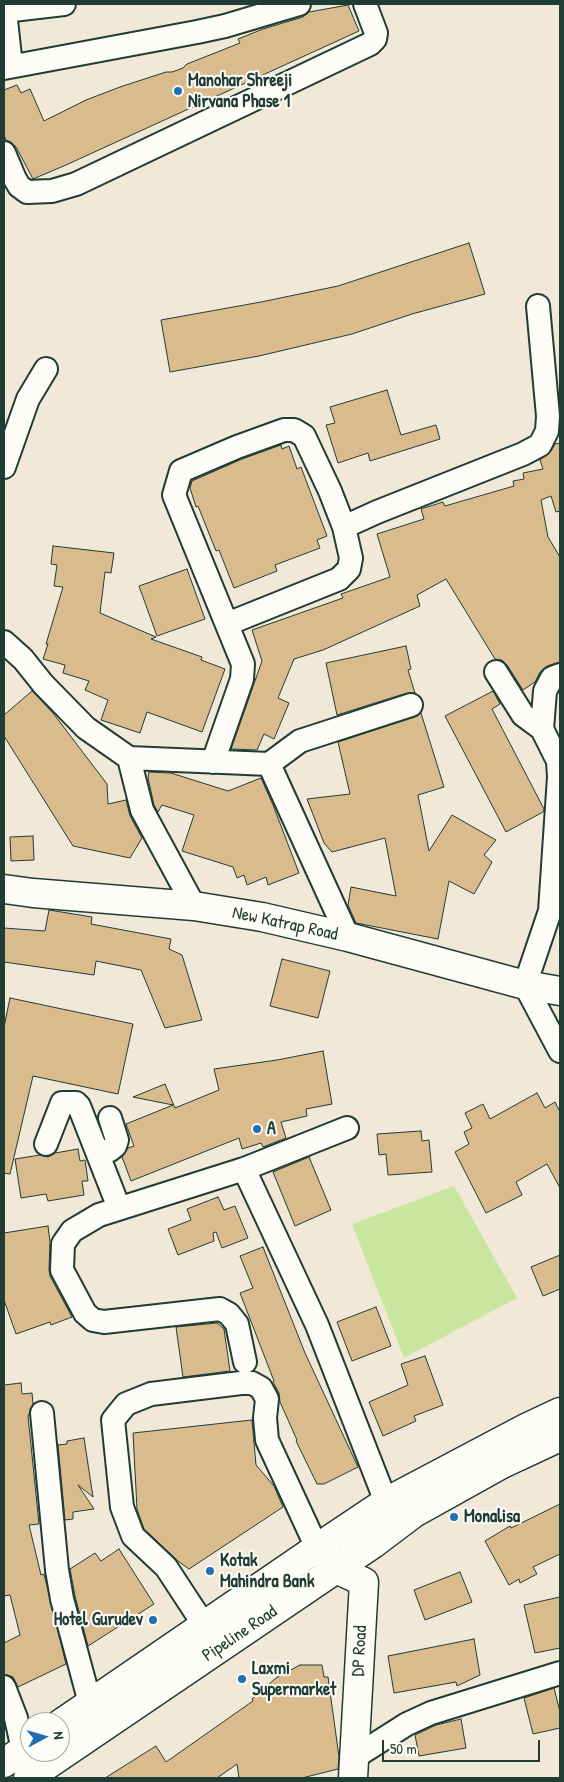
<!DOCTYPE html>
<style>
body{margin:0}
#map{position:relative;width:564px;height:1782px;overflow:hidden;background:#f2e8d7;font-family:"Patrick Hand",sans-serif}
canvas{display:block}
.frame{position:absolute;inset:0;border:5px solid #1f3d34;pointer-events:none}
.north{position:absolute;left:20px;top:1712px;width:50px;height:50px;box-sizing:border-box;background:#fdfcf7;border:1px solid #a4b0a9;border-radius:50%;rotate:84deg;font-size:14px;font-weight:700;line-height:20px;text-align:center;color:#1f3d34}
.north::after{content:'';display:block;margin:auto;width:18px;height:22px;background:#1f6fb2;clip-path:polygon(50% 0,100% 100%,50% 72%,0 100%)}
.scale{position:absolute;left:382px;top:1740px;width:158px;height:22px;box-sizing:border-box;border:2px solid #1f3d34;border-top:0;padding-left:6px;font-size:15px;line-height:18px;white-space:nowrap;color:#1f3d34;-webkit-text-stroke:4px #fdfcf7;paint-order:stroke}
</style>
<div id="map">
<canvas width="564" height="1782"></canvas>
<div class="frame"></div>
<div class="north">N</div>
<div class="scale">50 m</div>
</div>
<script>
const g = document.querySelector('canvas').getContext('2d');
g.lineJoin = 'round';
function paint(path, color) { g.fillStyle = color; g.fill(path, 'evenodd'); }
const poly = rows => new Path2D(rows.map(r => 'M' + r).join(''));
function trace(path, color, width, dash) { g.strokeStyle = color; g.lineWidth = width; g.lineCap = dash ? 'butt' : 'round'; g.setLineDash(dash || []); g.stroke(path); }
function write(font, color, halo, rows, align = 'center') {
  g.font = font + ' "Patrick Hand",sans-serif'; g.lineWidth = 4; g.setLineDash([]); g.textBaseline = 'middle'; g.strokeStyle = halo; g.fillStyle = color; for (const [text, x, y, turn = 0] of rows) {
    g.save(); g.translate(x, y); g.rotate((+turn || 0) * Math.PI / 180); g.textAlign = isNaN(turn) ? turn : align; if (halo) g.strokeText(text, 0, 0); g.fillText(text, 0, 0); g.restore();
  }
}
paint(poly([
 [454,1186,517,1298,404,1358,352,1224]
]), '#c8e69d');
const building = poly([
 [348,5,359,31,66,165,33,179,16,147,11,142,6,140,4,135,4,90,17,85,21,93,30,89,44,121,86,100,120,87,166,72,172,72,183,68,187,64,240,43,238,39,263,29,303,17,309,12,348,5],
 [469,243,485,294,412,314,352,334,259,356,170,372,161,320,261,302,338,286,469,243],
 [387,390,401,435,436,425,440,439,370,461,368,453,338,463,326,425,335,423,330,407,387,390],
 [560,443,560,511,556,512,551,496,541,500,548,537,560,557,560,662,547,666,540,672,535,682,523,690,507,665,502,660,495,659,446,579,417,595,420,606,323,650,294,659,278,698,289,703,274,739,264,734,257,750,231,749,262,661,252,630,343,598,341,594,390,577,377,534,424,519,421,509,443,502,445,506,514,486,513,481,524,479,523,473,543,469,540,460,551,451,555,444,560,443],
 [281,445,282,449,289,446,297,469,301,467,327,536,317,540,320,548,275,565,277,571,234,588,219,550,216,551,198,506,196,507,190,488,192,481,242,459,281,445],
 [53,546,114,553,111,573,105,572,100,613,156,637,151,639,202,657,201,660,225,669,202,732,147,712,140,733,101,720,108,700,85,690,89,681,63,673,65,665,43,659,48,644,46,644,63,587,54,586,57,565,51,564,53,546],
 [187,569,205,619,157,636,139,586,187,569],
 [406,646,411,669,408,670,415,693,407,693,337,715,326,663,406,646],
 [32,691,53,713,107,784,108,804,126,800,130,816,142,838,130,858,73,846,4,736,4,715,32,691],
 [493,691,500,704,492,709,544,809,543,812,506,832,445,716,493,691],
 [421,713,444,787,418,795,429,851,452,815,496,840,484,855,492,862,474,894,449,881,438,939,356,923,348,905,351,887,396,896,385,838,332,852,324,843,307,799,350,794,338,742,415,717,421,713],
 [149,772,171,773,228,791,261,778,273,805,299,873,268,885,266,877,247,885,244,875,237,878,233,867,182,851,194,815,162,805,158,812,154,805,148,778,149,772],
 [33,836,34,860,11,861,10,837,33,836],
 [49,910,92,917,91,924,171,939,169,949,182,955,202,1020,165,1028,141,970,96,961,94,975,4,962,4,928,45,931,49,910],
 [282,959,330,971,318,1018,270,1006,282,959],
 [10,998,133,1024,118,1094,33,1076,10,1174,4,1173,4,1027,10,998],
 [323,1051,332,1104,306,1109,307,1116,281,1122,286,1138,263,1147,261,1143,242,1149,239,1138,131,1181,122,1157,128,1148,134,1146,126,1124,173,1105,133,1097,165,1084,175,1108,219,1090,214,1069,277,1060,323,1051],
 [537,1093,545,1108,555,1102,560,1112,560,1188,547,1164,516,1182,522,1195,486,1213,455,1152,469,1144,464,1132,472,1128,465,1113,483,1104,490,1119,537,1093],
 [421,1131,422,1141,429,1140,432,1172,388,1175,386,1154,379,1155,377,1134,421,1131],
 [78,1149,80,1161,85,1160,88,1181,82,1181,84,1195,48,1201,46,1194,21,1198,15,1159,40,1155,48,1157,55,1153,78,1149],
 [309,1157,331,1210,295,1226,273,1172,309,1157],
 [218,1197,224,1210,235,1206,248,1238,222,1248,216,1232,213,1233,214,1241,178,1255,168,1229,191,1220,187,1209,218,1197],
 [48,1226,50,1242,49,1270,50,1276,72,1317,51,1325,50,1322,16,1334,4,1300,4,1233,48,1226],
 [263,1247,305,1353,358,1467,324,1484,317,1484,296,1441,297,1440,280,1402,279,1393,273,1382,274,1381,240,1293,253,1288,240,1256,263,1247],
 [560,1255,560,1289,543,1296,531,1267,560,1255],
 [376,1307,391,1346,352,1361,337,1322,376,1307],
 [217,1323,224,1329,230,1371,183,1377,176,1327,217,1323],
 [425,1356,443,1405,414,1416,416,1421,383,1436,369,1402,408,1385,401,1364,425,1356],
 [21,1383,22,1394,32,1393,33,1404,28,1416,39,1524,29,1525,41,1575,44,1574,66,1664,18,1687,13,1677,4,1674,4,1643,20,1635,10,1595,4,1596,4,1385,21,1383],
 [252,1420,256,1465,274,1486,283,1507,189,1569,178,1561,144,1529,137,1509,133,1433,252,1420],
 [84,1438,93,1497,78,1485,94,1509,73,1512,73,1519,65,1520,58,1445,67,1444,67,1441,84,1438],
 [560,1504,560,1554,533,1567,537,1574,520,1583,519,1579,509,1585,485,1541,510,1526,511,1528,560,1504],
 [119,1549,154,1604,88,1646,75,1596,70,1569,95,1553,101,1561,119,1549],
 [460,1572,472,1602,425,1620,414,1590,460,1572],
 [560,1597,560,1648,535,1653,524,1605,560,1597],
 [474,1639,480,1675,457,1686,456,1682,394,1693,388,1656,474,1639],
 [300,1665,322,1665,324,1677,328,1677,339,1757,338,1769,302,1778,239,1778,237,1764,217,1778,105,1778,156,1746,166,1762,253,1701,252,1699,276,1678,300,1665],
 [554,1688,560,1712,560,1728,533,1734,524,1698,554,1688],
 [461,1719,466,1748,419,1756,415,1735,436,1725,461,1719]
]);
paint(building, '#dabb8d');
trace(building, '#1f3d34', 1);
const street = poly([
 [4,11,64,4],
 [5,11,11,66],
 [4,68,197,32,225,26,299,4],
 [4,153,15,179,19,186,27,192,52,191,76,184,370,44,375,39,376,33,365,4],
 [4,467,28,399,46,369],
 [227,624,339,579,349,569,351,558,344,527],
 [4,642,23,659,43,684,86,728,129,758,269,764,300,741,411,705],
 [496,672,523,715,542,729,558,761,559,777,550,911,525,985,560,1051],
 [542,729,545,691,552,678,560,675],
 [129,758,142,810,194,906],
 [213,762,242,679,243,664,174,495,181,471,237,447,284,430,294,430,304,436,330,491,344,527,377,512,523,454,540,445,547,431,548,416,538,306],
 [269,764,348,937],
 [46,1144,62,1103,76,1103,79,1106,119,1208],
 [98,1154,110,1150,115,1146,117,1140,110,1118],
 [244,1169,317,1325,386,1502],
 [245,1362,237,1324,229,1314,220,1309,104,1322,93,1320,85,1313,62,1270,63,1244,72,1231,99,1215,244,1169,347,1128],
 [42,1413,57,1570,62,1599,90,1703],
 [204,1625,166,1567,133,1536,122,1507,113,1420,126,1404,151,1394,241,1383,252,1383,261,1388,267,1399,265,1418,267,1440,317,1548],
 [4,1687,16,1718,23,1750],
 [355,1757,407,1724,431,1713,560,1673]
]);
const secondary = poly([
 [4,889,33,893,194,906,262,917,348,937,525,985,560,991],
 [321,1552,336,1569,364,1582,353,1778]
]);
const primary = poly([
 [60,1724,317,1548,386,1502,526,1428,560,1412],
 [4,1763,30,1745],
 [28,1778,373,1544,414,1513,502,1464,560,1437]
]);
trace(street, '#1f3d34', 26);
trace(secondary, '#1f3d34', 31);
trace(primary, '#1f3d34', 31);
trace(street, '#fdfcf7', 22);
trace(secondary, '#fdfcf7', 28);
trace(primary, '#fdfcf7', 28);
for (const [x, y, r, color] of [
 [178,91,5,"#1f6fb2"],
 [257,1129,5,"#1f6fb2"],
 [454,1517,5,"#1f6fb2"],
 [210,1571,5,"#1f6fb2"],
 [153,1620,5,"#1f6fb2"],
 [242,1679,5,"#1f6fb2"]
]) { const dot = new Path2D(); dot.arc(x, y, r, 0, 2 * Math.PI); g.fillStyle = color; g.fill(dot); trace(dot, '#fdfcf7', 2); }
write('bold 18px', '#1f3d34', '#fdfcf7', [
 ["Manohar Shreeji",188,81],
 ["Nirvana Phase 1",188,102],
 ["A",267,1129],
 ["Monalisa",464,1517],
 ["Kotak",220,1561],
 ["Mahindra Bank",220,1582],
 ["Hotel Gurudev",143,1620,"right"],
 ["Laxmi",252,1669],
 ["Supermarket",252,1690]
], 'left');
write('18px', '#1f3d34', '#fdfcf7', [
 ["New Katrap Road",285,924,12],
 ["Pipeline Road",240,1634,-34],
 ["DP Road",360,1651,-87]
]);
</script>
